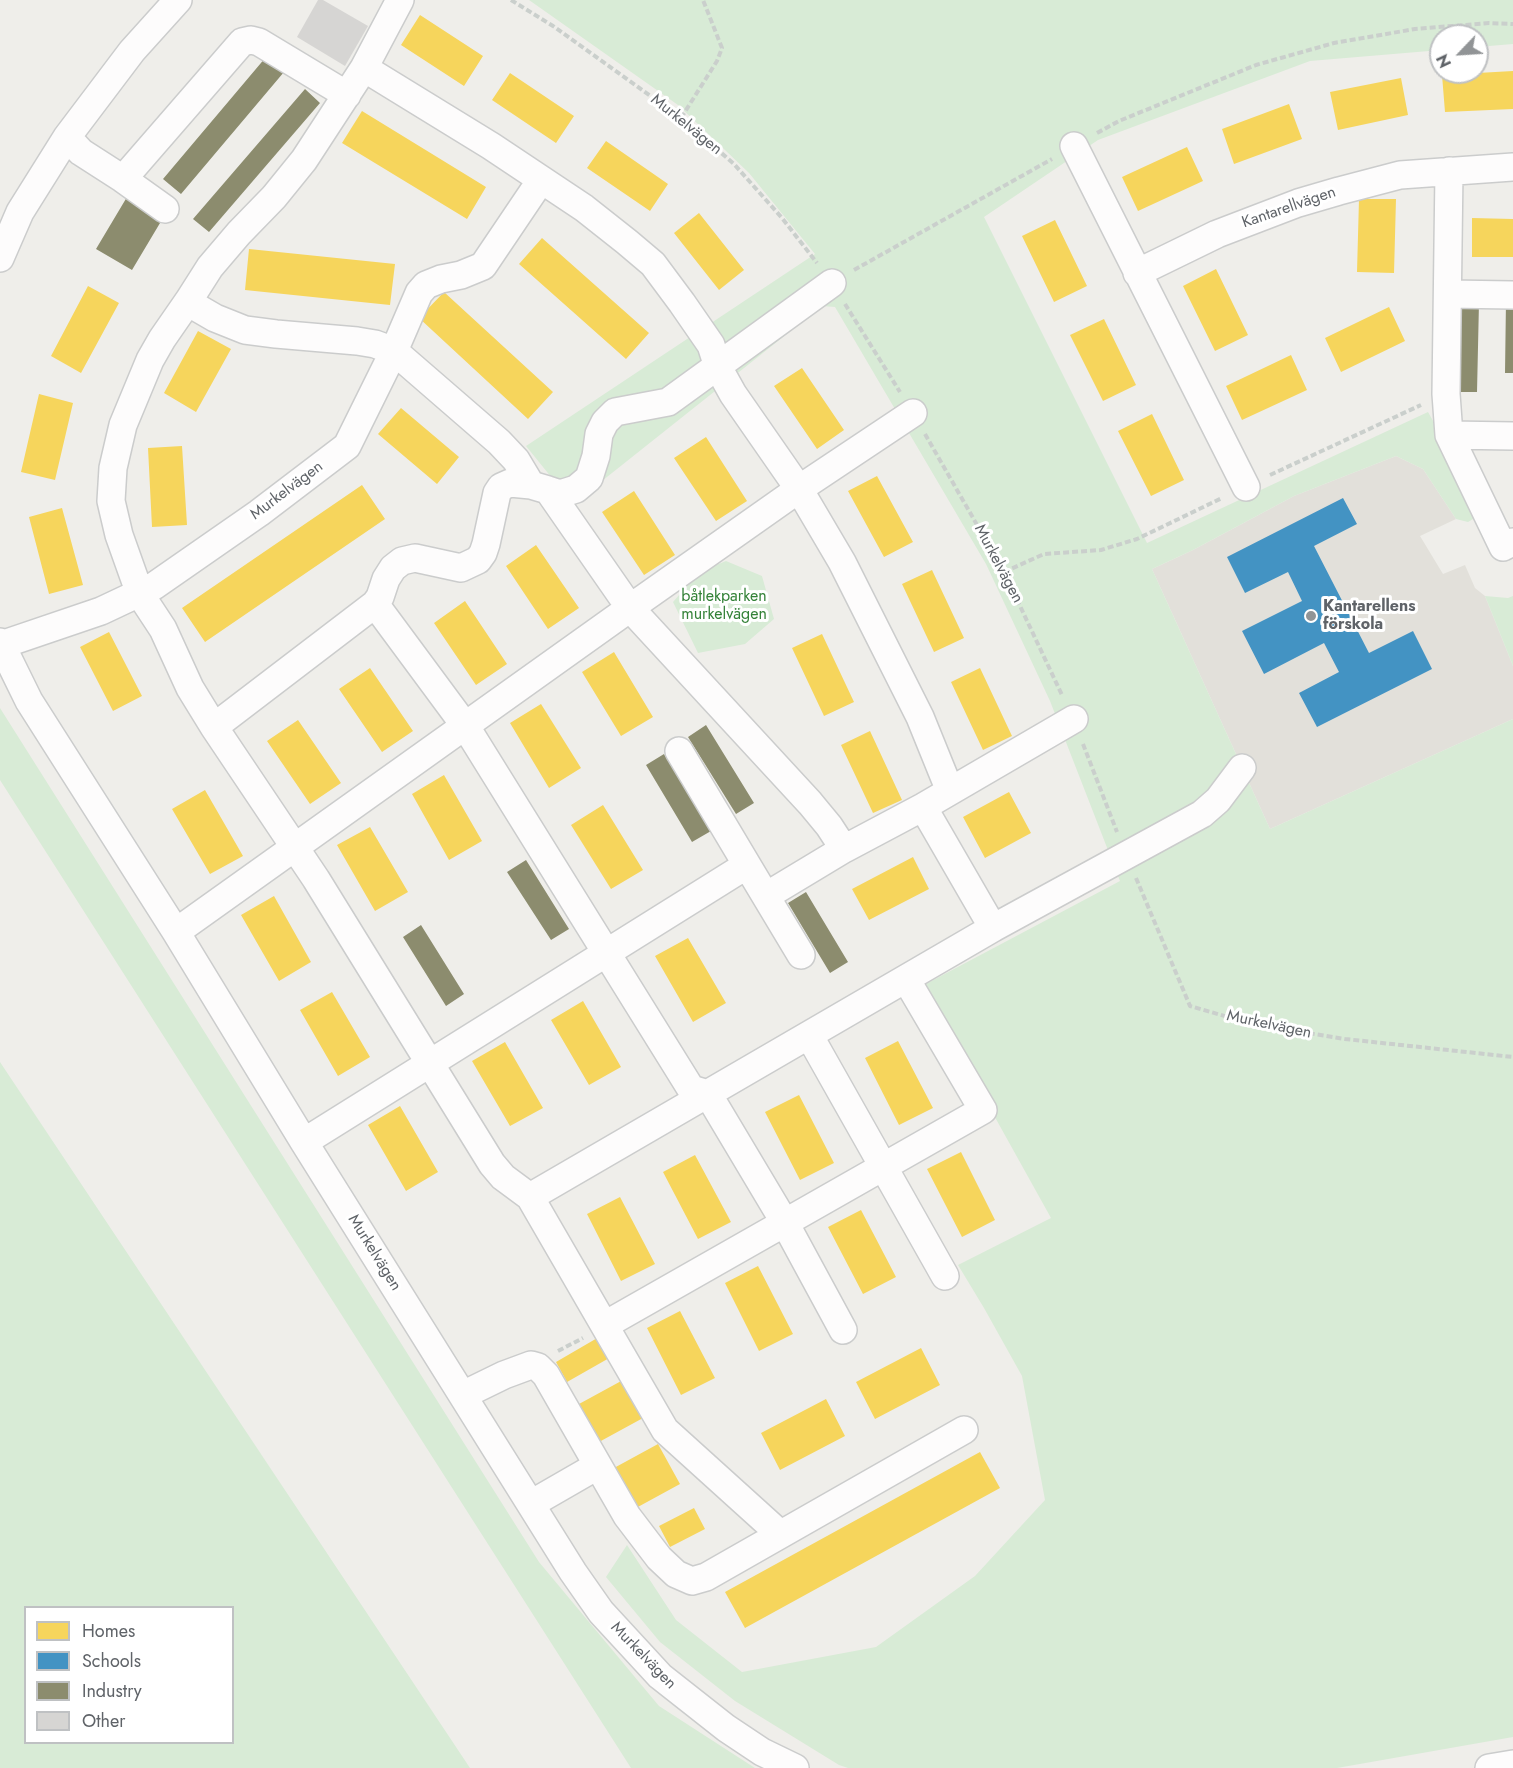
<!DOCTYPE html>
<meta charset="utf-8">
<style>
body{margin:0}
#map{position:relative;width:1513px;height:1768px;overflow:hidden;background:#efeeea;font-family:Jost,sans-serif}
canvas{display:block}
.legend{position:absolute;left:24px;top:1606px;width:210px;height:138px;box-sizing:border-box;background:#fff;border:2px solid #bfc1c3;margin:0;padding:8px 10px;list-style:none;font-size:18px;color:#5f6368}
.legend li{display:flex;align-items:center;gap:12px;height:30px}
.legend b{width:30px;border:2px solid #bfc1c3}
.north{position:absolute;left:1429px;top:24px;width:60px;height:60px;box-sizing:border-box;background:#fff;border:2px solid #bfc1c3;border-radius:50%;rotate:245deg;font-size:16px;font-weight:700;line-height:24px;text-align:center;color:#5f6368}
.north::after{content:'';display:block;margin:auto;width:21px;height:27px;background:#919496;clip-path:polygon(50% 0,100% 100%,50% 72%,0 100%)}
</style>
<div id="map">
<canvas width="1513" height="1768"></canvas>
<ul class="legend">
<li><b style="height:16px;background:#f6d55c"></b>Homes</li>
<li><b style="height:16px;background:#4393c3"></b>Schools</li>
<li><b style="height:16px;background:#8c8c6e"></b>Industry</li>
<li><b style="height:16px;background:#d6d5d3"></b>Other</li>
</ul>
<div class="north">N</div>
</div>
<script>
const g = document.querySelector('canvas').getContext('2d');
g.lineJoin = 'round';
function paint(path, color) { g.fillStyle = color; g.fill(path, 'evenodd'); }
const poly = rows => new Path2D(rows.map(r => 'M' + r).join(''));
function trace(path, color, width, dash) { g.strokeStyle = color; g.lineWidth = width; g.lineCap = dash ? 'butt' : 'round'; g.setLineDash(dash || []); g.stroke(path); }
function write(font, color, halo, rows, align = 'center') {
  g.font = font + ' Jost,sans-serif'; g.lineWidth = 6; g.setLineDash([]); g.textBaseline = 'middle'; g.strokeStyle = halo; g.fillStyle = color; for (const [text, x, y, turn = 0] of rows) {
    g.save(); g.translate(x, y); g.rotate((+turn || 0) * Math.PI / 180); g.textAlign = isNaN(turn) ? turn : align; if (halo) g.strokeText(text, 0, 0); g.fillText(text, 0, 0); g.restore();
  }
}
paint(poly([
 [1396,456,1423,469,1456,519,1420,536,1443,574,1465,565,1475,588,1485,596,1513,666,1513,719,1270,829,1152,569,1193,550,1294,496]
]), '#e2e0da');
paint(poly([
 [529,0,1513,0,1513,44,1477,47,1477,36,1441,36,1441,50,1310,61,1098,140,984,217,1147,543,1428,412,1485,512,1468,522,1456,519,1423,469,1396,456,1294,496,1193,550,1152,569,1270,829,1513,719,1513,1737,1337,1768,848,1768,839,1765,735,1701,660,1642,606,1577,627,1545,676,1620,742,1672,876,1647,975,1576,1045,1500,1022,1376,984,1308,958,1265,1051,1218,922,986,1120,881,1050,701,986,564,835,307,822,306,573,504,526,446,815,254,749,173,678,105],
 [726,561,762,576,774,619,745,644,698,653,673,602,699,572],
 [1485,596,1508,598,1513,596,1513,666],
 [0,708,539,1562,659,1706,755,1768,631,1768,0,780],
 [0,1062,470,1768,0,1768],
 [26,1608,232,1608,232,1742,26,1742]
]), '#d8ebd6');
paint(poly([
 [420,15,483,56,464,86,401,45],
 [1513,71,1513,109,1445,112,1442,75],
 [510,73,574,116,556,143,492,100],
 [1401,78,1408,115,1338,130,1330,92],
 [1289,104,1302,139,1234,164,1222,129],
 [362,111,486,187,467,219,342,143],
 [606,141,668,184,650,211,587,168],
 [1187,147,1203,181,1138,211,1122,177],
 [1359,199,1396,199,1394,273,1357,272],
 [699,213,744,270,719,290,674,233],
 [1472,218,1513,219,1513,257,1472,257],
 [1055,220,1087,286,1054,302,1022,236],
 [542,238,649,333,626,359,519,264],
 [249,249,395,264,390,305,245,290],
 [1216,269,1248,335,1215,351,1183,286],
 [88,286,119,303,81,373,51,356],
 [444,292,553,392,528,419,419,318],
 [1389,307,1405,341,1341,372,1325,338],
 [1104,319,1136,385,1103,401,1070,335],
 [198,331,231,349,196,412,164,393],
 [1291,355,1307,390,1242,420,1226,386],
 [802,368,844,430,817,449,774,386],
 [39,394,73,403,55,480,21,472],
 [401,408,459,457,437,484,378,434],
 [1152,414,1184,480,1151,496,1118,431],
 [706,437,747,501,716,521,674,458],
 [182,446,187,525,152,527,148,448],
 [877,476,913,542,884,557,848,491],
 [362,485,385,519,205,642,182,608],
 [634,491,675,555,644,575,602,512],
 [62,508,83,585,49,594,29,517],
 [536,545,579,608,548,629,506,566],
 [932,570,964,638,934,652,902,584],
 [465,601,507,664,476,685,434,623],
 [109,632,142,696,113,711,80,647],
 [822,634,854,702,824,716,792,648],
 [614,652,653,717,621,736,582,672],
 [370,668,413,731,382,752,339,689],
 [980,668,1012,736,983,750,951,682],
 [541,704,581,768,549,788,510,723],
 [298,720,341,783,310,804,267,741],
 [870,731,902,800,873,813,841,745],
 [444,775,482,841,449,860,412,794],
 [205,790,243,856,210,874,172,809],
 [1009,792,1031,833,985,858,963,817],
 [603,805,643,870,611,889,571,825],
 [370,827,408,892,375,911,337,845],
 [913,857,929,889,869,920,852,889],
 [274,896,311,962,279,981,241,915],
 [688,938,726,1003,693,1022,655,956],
 [332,992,370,1057,338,1076,300,1010],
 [583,1001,621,1067,589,1085,551,1020],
 [898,1041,933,1108,899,1125,865,1058],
 [505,1042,543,1108,510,1126,472,1061],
 [799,1095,834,1163,800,1180,765,1112],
 [400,1106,438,1172,406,1191,368,1125],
 [961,1152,995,1220,962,1237,927,1169],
 [695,1155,731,1222,698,1239,663,1172],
 [620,1197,655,1264,621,1281,587,1214],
 [861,1210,896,1277,863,1294,828,1227],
 [758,1266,793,1334,759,1351,725,1283],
 [680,1311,715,1378,681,1395,647,1328],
 [599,1337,611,1357,567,1382,556,1362],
 [921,1348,940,1385,875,1419,856,1382],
 [623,1380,643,1418,599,1442,579,1404],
 [826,1399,845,1436,780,1470,761,1433],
 [658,1444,680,1484,636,1508,614,1468],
 [980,1452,1000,1488,745,1628,725,1592],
 [694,1508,705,1529,670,1547,659,1526]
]), '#f6d55c');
paint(poly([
 [1343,498,1357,524,1314,546,1369,653,1413,631,1432,669,1317,727,1299,693,1339,672,1324,643,1264,674,1242,631,1302,601,1288,572,1245,593,1227,557]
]), '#4393c3');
paint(poly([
 [266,57,284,72,181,194,163,179],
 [305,89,320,103,209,232,193,219],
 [127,197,163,218,132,270,96,249],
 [1506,300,1513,301,1513,373,1505,373],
 [1457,302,1479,302,1477,392,1455,392],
 [706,725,754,803,736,814,688,737],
 [664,754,711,831,692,842,646,765],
 [526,860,569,929,551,940,507,872],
 [806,892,848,962,830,973,788,903],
 [421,925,464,994,446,1006,403,937]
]), '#8c8c6e');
paint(poly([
 [318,0,323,0,368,26,345,66,297,37]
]), '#d6d5d3');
const minor = poly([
 [364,68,400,0],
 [67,137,81,152,123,179,242,42,251,40,259,42,347,95],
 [1074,146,1246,487],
 [1449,171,1446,394,1449,435,1503,547,1513,542],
 [123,179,165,209],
 [0,258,20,212,67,137,132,51,178,0],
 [1137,273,1217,234,1298,203,1339,191,1400,175,1513,167],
 [1448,294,1513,295],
 [189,300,210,267,239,233,274,197,304,160,364,68,491,146,584,208,627,242,653,264,682,303,711,345,718,367,733,394,799,489,842,562,920,717,950,791],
 [1449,435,1513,436],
 [548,490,560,494,576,489,589,478,596,456,599,434,605,422,615,412,668,402,832,283],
 [375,604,466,727,691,1089,708,1094,785,1223,843,1330],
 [0,642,29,701,176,932,304,1142,573,1572,601,1612,660,1676,726,1728,762,1752,795,1768],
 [1,645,101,611,154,586,259,513,347,446,394,351,419,293,426,285,441,279,461,275,483,266,541,180],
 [214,727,375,604,380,597,386,579,393,568,402,561,415,558,461,568,478,560,483,553,486,544,497,493,501,487,510,483,531,485],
 [679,751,747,865],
 [923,807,993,928],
 [766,896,844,849,923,807,1074,719],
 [176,932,630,608,799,489,913,413],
 [809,1035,945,1276],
 [304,1142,747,865,801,955],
 [530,1197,993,928,1202,814,1218,800,1242,768],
 [605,1325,983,1110,906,979],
 [463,1395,504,1375,531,1365,538,1367,546,1375,627,1516,659,1558,676,1574,692,1581,706,1577,964,1430],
 [531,1504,597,1466],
 [780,1534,665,1430,530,1197,503,1177,492,1164,316,879,214,727,190,688,163,629,140,594,119,535,111,501,113,468,123,425,150,360,162,339,189,300,196,307,215,318,245,330,276,334,357,341,375,344,394,351,499,442,516,460,531,485,548,490,630,608,810,803,829,826,844,849],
 [1489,1768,1513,1764]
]);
trace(minor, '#cbcccc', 30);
trace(poly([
 [511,0,553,26,681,118,734,164,782,218,817,263],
 [681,118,717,61,722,48,703,0],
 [1097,133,1119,121,1256,65,1334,43,1415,29,1489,23,1513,24],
 [854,270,1052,159],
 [845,304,900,392],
 [925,434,1004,572,1062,695],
 [1270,475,1421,405],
 [1004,572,1044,554,1101,550,1137,539,1222,498],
 [1083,744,1117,832],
 [1136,878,1190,1006,1252,1024,1345,1039,1513,1057],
 [558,1351,583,1338]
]), '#cacfcc', 4, [6, 3]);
trace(minor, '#fdfcfc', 27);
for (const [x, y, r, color] of [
 [1311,616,6,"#919496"]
]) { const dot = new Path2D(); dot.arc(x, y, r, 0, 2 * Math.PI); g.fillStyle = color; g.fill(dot); trace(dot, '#fff', 2); }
write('16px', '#5f6368', '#fff', [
 ["Murkelvägen",686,125,39],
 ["Kantarellvägen",1289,208,-19],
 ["Murkelvägen",287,491,-37],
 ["Murkelvägen",998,564,62],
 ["Murkelvägen",1269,1025,12],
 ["Murkelvägen",374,1253,58],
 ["Murkelvägen",643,1656,46]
]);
write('16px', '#348238', '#fff', [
 ["båtlekparken",724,597],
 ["murkelvägen",724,615]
]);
write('bold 16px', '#5f6368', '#fff', [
 ["Kantarellens",1323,607],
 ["förskola",1323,625]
], 'left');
</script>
